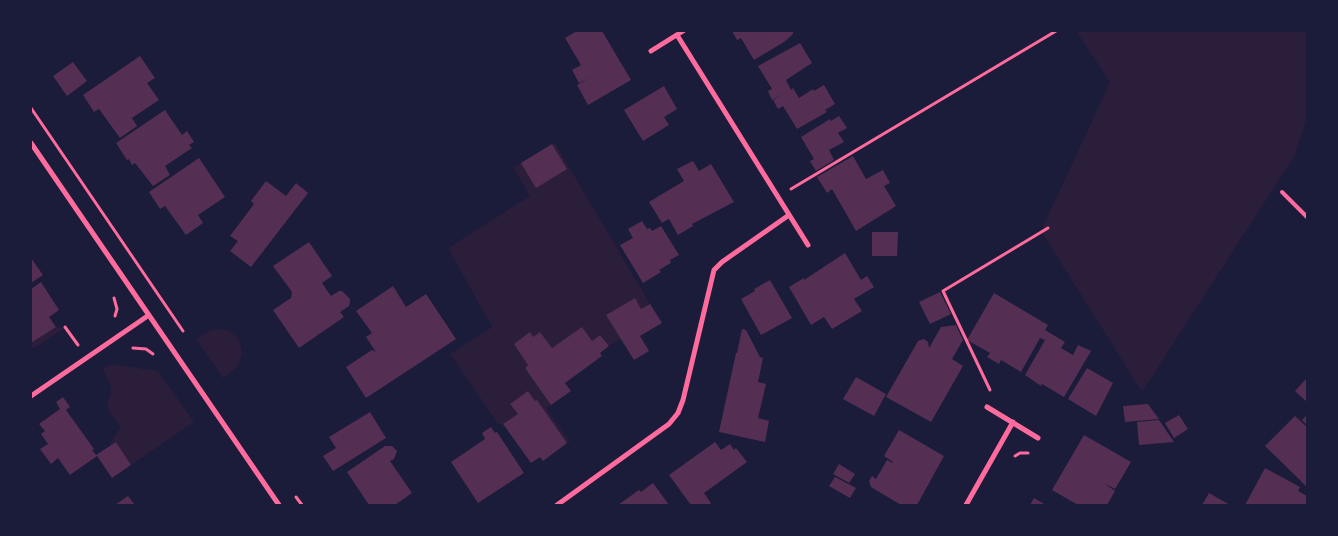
<!DOCTYPE html>
<style>
body{margin:0}
#map{position:relative;width:1338px;height:536px;overflow:hidden;background:#1b1b3a;font-family:"Crimson Pro",serif}
canvas{display:block}
.frame{position:absolute;inset:0;border:32px solid #1b1b3a;pointer-events:none}
</style>
<div id="map">
<canvas width="1338" height="536"></canvas>
<div class="frame"></div>
</div>
<script>
const g = document.querySelector('canvas').getContext('2d');
g.lineJoin = 'round';
function paint(path, color) { g.fillStyle = color; g.fill(path, 'evenodd'); }
const poly = rows => new Path2D(rows.map(r => 'M' + r).join(''));
function trace(path, color, width, dash) { g.strokeStyle = color; g.lineWidth = width; g.lineCap = dash ? 'butt' : 'round'; g.setLineDash(dash || []); g.stroke(path); }
paint(poly([
 [1076,31,1307,31,1307,117,1295,155,1142,392,1041,231,1110,82],
 [555,143,650,304,641,309,635,298,606,315,621,339,609,346,600,335,592,341,552,348,540,332,533,337,530,333,514,344,528,365,525,368,551,405,546,408,570,442,567,443,537,400,535,401,528,391,510,404,518,414,503,424,498,424,450,354,492,327,448,248,530,196,513,167],
 [56,327,65,328,31,350,31,343],
 [211,330,222,329,229,331,239,339,241,347,242,355,237,367,223,378,196,339],
 [111,364,158,371,194,422,131,465,116,442,111,445,110,443,121,427,110,413,107,405,111,392,111,386,103,369]
]), '#2a1e3b');
paint(poly([
 [577,31,602,31,631,80,588,105,577,85,589,78,579,83,572,70,581,65,565,38],
 [732,31,794,31,792,35,784,42,754,60,741,38,737,40],
 [800,43,812,63,786,80,791,90,793,88,799,98,813,89,814,91,824,85,835,104,825,110,827,112,797,129,783,106,778,109,773,100,784,93,772,100,768,91,772,89,758,66],
 [140,56,155,78,147,83,159,100,132,118,137,126,120,138,99,109,94,112,83,95],
 [73,62,87,81,67,96,53,76],
 [664,86,677,109,664,117,669,125,643,141,624,110],
 [165,110,182,135,187,131,194,142,189,145,192,148,165,166,170,175,153,186,135,163,132,165,129,159,127,160,116,143],
 [839,116,847,128,838,133,844,142,829,150,834,160,816,171,810,161,814,159,801,137,830,119,831,121],
 [552,144,567,169,536,188,521,163],
 [853,156,866,179,883,170,890,183,884,186,896,206,856,231,832,189,827,193,817,177],
 [199,158,225,197,198,215,203,223,186,235,165,206,160,209,149,192],
 [693,161,699,171,711,164,734,202,692,224,693,226,678,235,669,219,662,223,649,202,684,181,677,169],
 [266,181,286,196,296,183,308,193,251,267,230,251,238,241,230,236,254,204,251,201],
 [642,221,647,229,650,228,652,231,661,226,679,255,670,260,671,263,659,270,661,272,643,283,620,245,633,238,628,229],
 [872,232,898,232,897,256,872,256],
 [309,242,332,276,322,283,331,296,339,291,342,291,350,299,350,302,349,306,340,312,344,317,299,348,273,310,291,298,292,292,273,266],
 [845,253,861,280,867,276,874,287,854,299,862,311,832,329,824,317,811,325,789,287,804,278,804,280],
 [31,258,43,275,31,283],
 [770,280,792,318,761,335,741,299,755,291,754,289],
 [41,282,59,310,49,317,56,327,31,343,31,289],
 [393,286,406,307,426,294,456,339,366,398,346,367,372,350,376,352,366,337,372,333,356,311],
 [940,292,951,314,930,324,919,302],
 [994,293,1048,325,1045,330,1065,342,1061,348,1073,355,1078,345,1091,351,1064,397,1042,384,1041,386,1025,375,1045,340,1040,338,1021,372,1001,360,999,364,987,357,990,353,967,340],
 [635,298,641,309,650,304,662,323,640,336,649,351,634,360,606,315],
 [956,325,963,340,952,359,963,366,931,422,886,397,918,341,924,339,928,342,929,348,941,327],
 [582,327,592,341,600,335,609,346,600,353,602,356,565,383,571,391,551,405,525,368,528,365,514,344,530,332,533,337,540,332,552,348],
 [742,329,746,330,760,357,763,358,758,382,766,384,758,418,769,421,765,442,719,432,736,353,737,353],
 [1087,368,1113,383,1096,416,1068,399],
 [856,377,886,394,874,416,843,399],
 [1307,378,1307,402,1295,391],
 [528,391,535,401,537,400,567,443,543,461,540,457,531,463,503,424,518,414,510,404],
 [63,397,70,407,66,410,94,449,92,450,96,455,116,442,131,465,112,478,97,456,70,475,58,458,51,464,40,449,48,444,41,434,45,431,39,424,60,409,56,402],
 [1148,404,1159,419,1125,422,1123,406],
 [370,412,386,438,333,471,323,456,336,448,329,437],
 [1179,415,1188,429,1174,438,1165,423],
 [1307,415,1307,425,1302,420],
 [1295,416,1307,427,1307,487,1265,446],
 [1159,420,1174,442,1139,445,1137,422],
 [491,427,495,433,497,432,524,473,478,503,451,462,485,439,482,433],
 [899,430,944,456,917,505,901,505,871,487,869,481,872,476,876,479,887,460,893,463,893,462,884,456],
 [1084,435,1131,462,1115,489,1104,483,1115,491,1107,505,1078,505,1052,490],
 [715,442,721,450,730,444,734,450,736,448,747,462,704,493,711,503,709,505,691,505,669,475],
 [385,446,392,446,397,451,394,459,390,461,412,493,395,505,369,505,347,472],
 [839,464,855,474,849,483,833,474],
 [1265,468,1300,487,1298,491,1307,496,1307,505,1245,505],
 [835,477,856,488,850,498,829,486],
 [653,483,669,505,618,505,639,490,641,492],
 [1209,493,1230,505,1202,505],
 [128,496,135,505,115,505],
 [1034,498,1046,505,1030,505]
]), '#542f53');
trace(poly([
 [31,108,183,331],
 [791,189,1056,31],
 [114,298,117,309,115,316],
 [65,327,78,345],
 [133,348,146,349,153,354],
 [990,390,943,291,1048,228],
 [1015,456,1020,453,1028,453],
 [296,497,302,505]
]), '#ff6b9d', 3);
trace(poly([
 [1282,192,1307,217]
]), '#ff6b9d', 4);
trace(poly([
 [677,35,808,245],
 [651,51,683,31],
 [31,143,279,505],
 [31,396,149,315],
 [987,407,1038,438],
 [557,505,669,424,678,413,683,400,714,270,722,262,789,215],
 [966,505,1013,422]
]), '#ff6b9d', 5);
</script>
